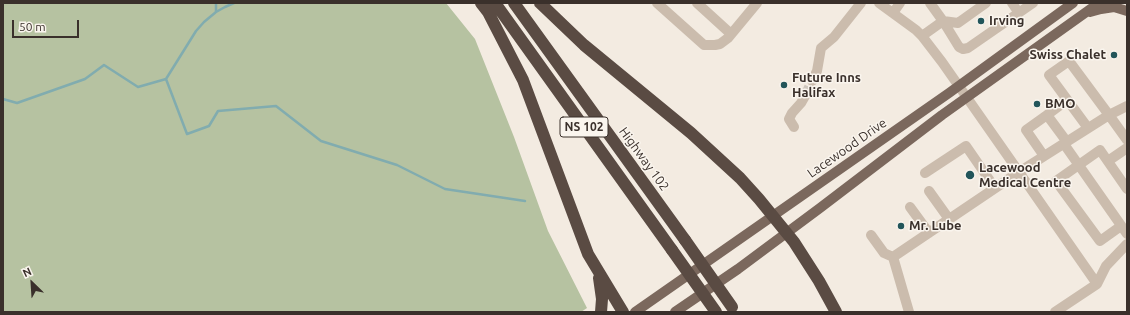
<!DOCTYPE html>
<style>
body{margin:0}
#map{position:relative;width:1130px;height:315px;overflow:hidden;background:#f3ebe1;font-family:Ubuntu,sans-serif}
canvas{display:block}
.frame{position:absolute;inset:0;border:4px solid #3a302b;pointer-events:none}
.north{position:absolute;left:12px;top:263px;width:40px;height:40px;-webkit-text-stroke:3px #faf5ee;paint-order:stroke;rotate:335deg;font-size:11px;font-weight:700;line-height:16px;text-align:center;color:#3a302b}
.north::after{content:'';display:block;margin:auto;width:14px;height:18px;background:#3a302b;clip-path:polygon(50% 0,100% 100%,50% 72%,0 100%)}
.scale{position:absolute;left:12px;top:20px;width:67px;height:18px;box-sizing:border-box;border:2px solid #3a302b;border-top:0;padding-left:5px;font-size:12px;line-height:14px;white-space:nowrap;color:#3a302b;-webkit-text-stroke:3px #faf5ee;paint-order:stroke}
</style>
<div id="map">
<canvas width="1130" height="315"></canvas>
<div class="frame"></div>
<div class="north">N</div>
<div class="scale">50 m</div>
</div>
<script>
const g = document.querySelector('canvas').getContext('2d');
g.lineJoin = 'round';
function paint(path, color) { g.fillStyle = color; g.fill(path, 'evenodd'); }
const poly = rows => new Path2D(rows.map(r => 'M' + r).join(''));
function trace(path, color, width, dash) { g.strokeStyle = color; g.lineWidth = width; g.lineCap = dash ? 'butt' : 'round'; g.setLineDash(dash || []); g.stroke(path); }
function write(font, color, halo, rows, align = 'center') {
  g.font = font + ' Ubuntu,sans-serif'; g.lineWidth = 3; g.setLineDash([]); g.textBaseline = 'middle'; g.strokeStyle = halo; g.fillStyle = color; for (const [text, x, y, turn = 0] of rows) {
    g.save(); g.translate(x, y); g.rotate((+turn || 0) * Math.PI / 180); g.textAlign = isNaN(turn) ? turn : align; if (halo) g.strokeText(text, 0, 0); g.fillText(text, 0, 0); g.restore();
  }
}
paint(poly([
 [3,3,446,3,475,39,514,137,548,231,587,308,581,312,3,312]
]), '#b6c2a1');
trace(poly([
 [216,12,216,3],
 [166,79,196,31,204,22,216,12,225,7,234,3],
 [3,99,17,103,85,79,104,65,138,87,166,79,187,134,209,126,218,111,276,106,321,141,397,165,445,189,525,201]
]), '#81acaf', 2.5);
trace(poly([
 [805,96,812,81]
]), '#cec6bd', 10, [10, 5]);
trace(poly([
 [657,3,704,45,715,45,720,44,728,38,757,3],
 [697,3,731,34],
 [879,3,916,30,922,36,942,62,1019,172,1097,284,1055,312],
 [930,3,943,21,959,47,963,49,968,48,1033,3],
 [1012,3,1019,13],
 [893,13,900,3],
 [922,36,943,21,958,23,986,3],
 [812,81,817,71,821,48,834,37,861,3],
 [1127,106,1109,115,1127,140],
 [1047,115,1067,100],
 [794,127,789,119,792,113,801,103,805,96],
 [1064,144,1127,234],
 [1044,156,1026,130,1047,115,1067,142],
 [1108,161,1127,148],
 [925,173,966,146,995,188],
 [929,191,949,219],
 [910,207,929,233],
 [1121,226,1100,241,1056,181,1100,150,1127,189],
 [871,235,884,253,893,257],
 [1097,284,1106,266,1127,244],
 [909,312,893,257,1019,172,1109,115,1069,61,1049,75,1088,128]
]), '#cbbcad', 10);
trace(poly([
 [1090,12,1101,9,1114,7,1127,11],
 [635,312,949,93,1073,3],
 [675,312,738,269,820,208,942,115,1099,3]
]), '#7b685d', 10);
trace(poly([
 [481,3,488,12,523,80,588,254,623,312],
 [495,3,672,250],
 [514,3,685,240],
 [540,3,584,45,691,133,740,178,759,199,794,242,819,281,836,312],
 [599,278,602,299,601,312]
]), '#5a4b43', 12);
trace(poly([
 [685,240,732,307],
 [672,250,716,312]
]), '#5a4b43', 12);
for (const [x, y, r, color] of [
 [981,21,4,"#22555a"],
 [1114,55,4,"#22555a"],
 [784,85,4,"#22555a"],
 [1037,104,4,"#22555a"],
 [970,175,5,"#22555a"],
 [901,226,4,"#22555a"]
]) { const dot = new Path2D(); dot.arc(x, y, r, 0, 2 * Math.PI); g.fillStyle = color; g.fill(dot); trace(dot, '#faf5ee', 1.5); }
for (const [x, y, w] of [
 [584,127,48]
]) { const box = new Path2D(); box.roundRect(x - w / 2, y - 10, w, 20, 3); g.fillStyle = '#faf5ee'; g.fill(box); trace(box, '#3a302b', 1); }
write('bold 12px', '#3a302b', null, [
 ["NS 102",584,127]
]);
write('bold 13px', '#3a302b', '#faf5ee', [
 ["Irving",989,21],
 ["Swiss Chalet",1106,55,"right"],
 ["Future Inns",792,78],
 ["Halifax",792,93],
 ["BMO",1045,104],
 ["Lacewood",979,168],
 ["Medical Centre",979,183],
 ["Mr. Lube",909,226]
], 'left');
write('13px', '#3a302b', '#faf5ee', [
 ["Lacewood Drive",847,148,-35],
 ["Highway 102",644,159,54]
]);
</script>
